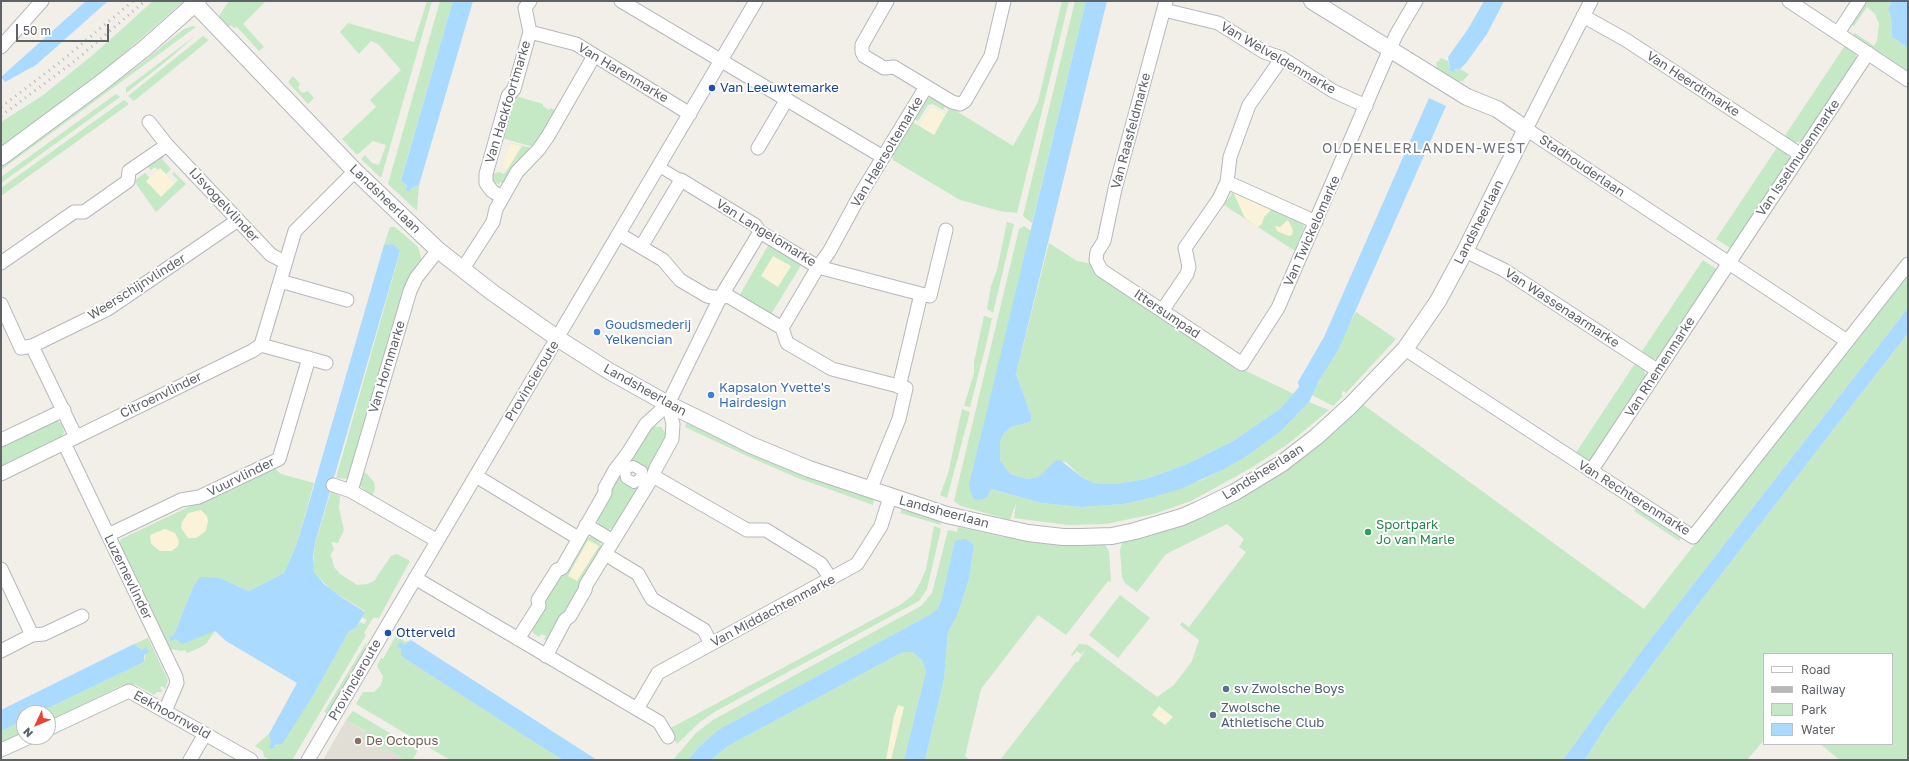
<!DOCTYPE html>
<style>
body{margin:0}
#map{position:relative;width:1909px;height:761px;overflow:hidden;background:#f1efe8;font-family:"Golos Text",sans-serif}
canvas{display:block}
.frame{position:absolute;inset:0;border:2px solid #5f6368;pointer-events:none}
.legend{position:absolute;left:1763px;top:653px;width:130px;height:92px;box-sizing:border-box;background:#fff;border:1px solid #bfc1c3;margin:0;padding:5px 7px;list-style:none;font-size:12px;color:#5f6368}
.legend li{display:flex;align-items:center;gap:8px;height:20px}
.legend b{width:20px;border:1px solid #bfc1c3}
.north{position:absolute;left:16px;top:705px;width:40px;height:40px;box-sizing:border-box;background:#fff;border:1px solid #bfc1c3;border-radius:50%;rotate:226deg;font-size:11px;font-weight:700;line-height:16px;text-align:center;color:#5f6368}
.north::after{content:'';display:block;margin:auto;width:14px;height:18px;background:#ea4335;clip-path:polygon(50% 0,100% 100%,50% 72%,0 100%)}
.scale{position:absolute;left:16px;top:24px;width:93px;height:18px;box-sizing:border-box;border:2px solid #5f6368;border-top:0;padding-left:5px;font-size:12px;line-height:14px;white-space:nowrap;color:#5f6368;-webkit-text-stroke:3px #fff;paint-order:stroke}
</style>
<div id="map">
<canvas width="1909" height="761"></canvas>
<div class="frame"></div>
<ul class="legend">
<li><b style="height:5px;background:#fff"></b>Road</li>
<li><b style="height:5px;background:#b6b7b8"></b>Railway</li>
<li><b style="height:11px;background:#c5e8c5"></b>Park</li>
<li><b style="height:11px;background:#aadaff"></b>Water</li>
</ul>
<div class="north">N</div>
<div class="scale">50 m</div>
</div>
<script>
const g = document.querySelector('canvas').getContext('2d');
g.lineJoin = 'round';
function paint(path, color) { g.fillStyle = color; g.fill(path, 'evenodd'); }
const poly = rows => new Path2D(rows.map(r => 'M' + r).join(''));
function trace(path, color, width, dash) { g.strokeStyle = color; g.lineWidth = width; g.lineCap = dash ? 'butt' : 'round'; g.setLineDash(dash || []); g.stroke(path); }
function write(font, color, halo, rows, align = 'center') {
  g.font = font + ' "Golos Text",sans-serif'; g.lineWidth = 4; g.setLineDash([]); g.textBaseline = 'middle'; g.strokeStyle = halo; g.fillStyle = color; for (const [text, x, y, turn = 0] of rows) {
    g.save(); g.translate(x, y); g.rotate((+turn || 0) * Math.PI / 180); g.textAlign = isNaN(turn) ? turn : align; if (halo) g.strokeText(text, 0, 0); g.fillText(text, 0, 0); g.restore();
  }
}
paint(poly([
 [346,720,415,760,323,760]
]), '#e1ded6');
paint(poly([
 [153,1,184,1,107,68,1,149,1,122,42,96,94,54],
 [229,1,266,1,243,24,264,47,259,51,237,27,234,28,231,25,227,28,222,22,219,16],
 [427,1,432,1,381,178,361,159,365,155,372,163,379,165,386,145,373,141,357,155,342,139,376,107,370,100,401,70,378,44,371,41,359,54,340,32,348,23,414,42],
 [440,1,453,1,401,179,410,191,411,188,419,185,417,211,388,184],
 [1062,1,1069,1,1017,213,1000,211,960,200,893,160,892,153,911,121,919,126,929,109,933,107,946,114,950,107,1013,146,1038,102],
 [1075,1,1086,1,1032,223,1023,216],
 [1866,1,1892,1,1888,9,1891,17,1892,37,1908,48,1908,74,1853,35,1855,33,1874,46,1877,41,1879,24,1875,14,1867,7,1854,26,1851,24],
 [193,26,196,27,1,170,1,165,139,65,184,29],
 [195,36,169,59,126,93,126,88],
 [203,36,209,40,134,101,128,96],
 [1846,44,1855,51,1857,60,1802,141,1794,143,1784,137],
 [1441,58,1448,61,1450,67,1449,70,1460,69,1469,74,1463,81,1458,81,1437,69,1436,61,1438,62],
 [293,76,300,84,298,87,300,91,303,93,308,91,314,98,308,104,288,82],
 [116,94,120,97,1,183,1,177],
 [516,96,543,104,543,106,549,110,551,108,557,111,537,148,502,138],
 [933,97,947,104,943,110,933,104,928,105,918,121,912,118,927,98],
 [124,100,129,104,1,196,1,188],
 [510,143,532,148,504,184,500,182,499,185,493,181,492,174,499,172,504,174,507,170,501,168],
 [1778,146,1788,154,1790,160,1732,249,1716,239],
 [162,155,164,157,162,159,171,169,166,174,175,183,178,180,172,174,174,172,186,184,156,212,134,181,145,173,150,178,158,170,155,167,151,170,147,166],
 [1233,192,1302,222,1304,227,1295,251,1224,205],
 [1007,222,1014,224,993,313,987,309,991,286,997,270],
 [1024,226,1031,231,990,489,1041,503,1081,507,1124,504,1146,499,1202,480,1244,458,1280,432,1309,402,1329,410,1288,444,1251,468,1191,501,1154,514,1106,524,1068,525,1014,518,1016,503,1010,520,961,506,954,501,1019,229],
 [390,227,395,227,418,247,422,261,349,479,336,478,400,252,393,244,384,245],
 [770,242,803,262,770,316,738,298],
 [1049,243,1077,261,1093,264,1242,369,1294,394,1281,408,1233,441,1187,464,1146,479,1114,484,1094,483,1083,478,1066,462,1055,461,1038,477,1028,479,1010,474,1000,460,1000,442,1004,433,1011,427,1027,423,1031,415,1016,374],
 [1703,260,1718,270,1658,359,1652,359,1643,355,1644,353,1642,351],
 [1908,271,1908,308,1643,649,1563,760,1000,760,1076,662,1078,662,1086,648,1081,654,1077,651,1072,656,1071,655,1079,644,1088,645,1157,697,1174,685,1192,661,1199,640,1180,625,1182,622,1189,627,1246,552,1239,547,1244,539,1227,524,1166,554,1137,592,1125,583,1122,577,1120,550,1122,543,1124,540,1171,527,1361,403,1644,609],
 [1356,312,1396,339,1346,393,1343,391,1341,394,1343,396,1333,406,1312,395],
 [984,316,992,318,986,345,970,407,964,406,974,373,974,362],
 [1908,333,1908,760,1840,760,1820,744,1892,744,1892,654,1764,654,1764,740,1747,760,1585,760,1605,727,1679,629],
 [1636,362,1644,369,1646,378,1591,460,1588,461,1575,454],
 [962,409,970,412,947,498,940,495,948,474],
 [55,419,62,424,64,432,62,438,1,467,1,444],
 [687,422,753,453,818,480,874,499,873,505,798,478,747,456,685,427],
 [651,426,661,427,668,436,646,480,626,462],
 [273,467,281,474,314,483,296,546,284,573,249,591,236,585,193,587,174,635,169,637,175,639,215,631,206,644,197,649,187,653,185,650,181,651,172,649,169,651,118,545,121,539],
 [622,470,626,478,644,483,614,528,605,531,599,528,597,517],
 [362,471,367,474,374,482,375,489,372,496,360,486],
 [331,491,340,496,339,508,344,530,338,543,331,542,334,549,330,556,332,558,334,567,340,574,357,585,368,584,374,581,391,556,397,554,410,561,379,618,373,618,364,633,366,635,292,760,271,760,264,757,263,751,255,746,269,734,271,742,269,747,278,745,314,694,349,631,356,628,360,622,364,624,367,620,362,617,365,611,332,591,314,572,313,565,315,544],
 [902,508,940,520,941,525,900,513],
 [1636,508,1681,538,1679,541,1634,511],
 [934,526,941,529,927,589,919,601,716,711,700,722,677,744,667,730,900,605,913,595,920,583,926,569],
 [958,527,1004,537,1009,534,1099,542,1105,545,1109,551,1111,582,1108,581,1066,635,1038,615,981,689,965,756,970,760,925,760,944,679,948,632,957,616,969,579,974,545,966,539,962,539,955,542,941,601,937,609,931,614,718,730,698,748,688,760,673,760,696,733,713,720,921,606,932,593,948,530,957,532],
 [595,536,599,538,602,549,581,588,549,638,544,640,546,636,541,634,539,637,533,633,532,628,544,601,584,538],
 [1120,595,1150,618,1118,658,1089,635],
 [399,630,400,637,405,642,411,640,404,645,400,642,398,646,401,649,401,656,563,760,450,760,356,704,363,692,374,692,381,685,383,676,377,666,381,658,383,659],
 [148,638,168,680,165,689,162,686,160,688,163,691,161,692,157,692,154,695,136,685,130,684,121,686,48,721,48,713,38,713,144,662,146,648,142,650,134,644],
 [367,641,363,654,327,714,324,712],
 [903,652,912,652,922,660,926,672,904,760,711,760,728,746],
 [353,711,418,750,413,759,415,760,406,760,384,747,382,750,362,738,366,731,346,720],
 [24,720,24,733,1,744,1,731]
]), '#c5e8c5');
paint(poly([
 [933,107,946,114,934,135,919,126,929,109],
 [510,143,522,146,507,170,501,168],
 [160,168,175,183,161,197,146,181],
 [1233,192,1270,207,1271,210,1264,217,1262,224,1258,227,1245,218],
 [1288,220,1293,230,1292,235,1289,236,1277,231,1275,226,1280,227],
 [773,256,791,266,778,287,761,276],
 [201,510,207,516,208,521,206,531,196,538,188,538,181,528,182,522,188,513],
 [165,529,175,533,179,541,178,546,172,551,160,551,151,544,150,536,152,534],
 [588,540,599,546,577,581,568,576],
 [898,705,904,707,891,760,886,760,894,716],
 [1159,706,1173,717,1165,725,1152,715]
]), '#fbf3d9');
paint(poly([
 [86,1,108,1,36,65,5,82,1,77],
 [453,1,473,1,419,185,411,188,410,192,406,190,407,186,401,180],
 [1086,1,1107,1,1016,374,1031,415,1031,420,1027,423,1011,427,1004,433,1000,442,1000,460,1010,474,1017,476,1028,479,1038,477,1055,461,1060,460,1083,478,1094,483,1114,484,1146,479,1187,464,1233,441,1281,408,1299,387,1298,382,1324,337,1429,98,1446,106,1339,348,1319,381,1309,402,1280,432,1244,458,1224,469,1183,488,1146,499,1124,504,1081,507,1041,503,991,489,988,496,983,499,975,500,971,493,969,485],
 [1484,1,1504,1,1487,34,1466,63,1460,69,1455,69,1454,72,1449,70,1450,67,1448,57,1468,29],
 [1892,1,1908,1,1908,48,1892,37,1891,17,1888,9],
 [393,244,400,251,315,543,313,558,314,572,324,584,341,597,365,612,356,628,349,631,314,694,282,744,275,745,272,749,269,747,271,742,269,734,297,683,226,641,215,631,182,644,176,639,171,641,169,637,174,635,193,587,200,577,219,578,249,591,284,573,296,546,306,513,384,245],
 [1908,308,1908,333,1679,629,1605,727,1585,760,1563,760,1643,649],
 [962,539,966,539,974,545,969,579,957,616,948,632,944,679,925,760,904,760,926,672,922,660,912,652,903,652,728,746,711,760,688,760,698,748,718,730,931,614,937,609,941,601,955,541],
 [411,640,597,760,563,760,528,738,401,656,401,649,397,646,400,642,404,645],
 [134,644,142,650,146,647,149,652,144,655,144,662,38,713,24,713,24,720,1,731,1,710]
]), '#aadaff');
const pedestrian = poly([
 [658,166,681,180],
 [624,466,627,468,633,466,642,471,641,477,646,480,644,483,638,480,634,483,626,478,625,471,622,470,624,466]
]);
const minor = poly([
 [621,1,883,157],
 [887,1,862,45,862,52,864,56,884,68,894,67,952,102,960,104,965,101,991,56,1004,1],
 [1166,1,1115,189,1104,241,1097,252,1096,260,1101,270,1242,364,1278,308,1396,35,1416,1],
 [1591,1,1526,129,1847,341],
 [1789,1,1908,80],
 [1164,10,1218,23,1264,52,1282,58,1333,91,1366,106],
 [1583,16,1626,40,1801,155],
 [530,32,576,44,690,114],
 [1838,33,1859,1],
 [1,47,42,1],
 [149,122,167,145],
 [758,148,787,99],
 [1227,182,1316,222],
 [502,197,492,191,486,183,486,174,508,96,514,89,530,32,525,8,530,1],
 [619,234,663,260,680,280,707,296,720,298,728,296,782,328,787,343,832,369,906,388,899,419,870,490],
 [641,247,681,180,755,225,760,232,818,267,921,294,930,296,946,230],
 [1465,251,1504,270,1657,370],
 [1,263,74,212,84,212,128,181,129,171,167,145,271,255,285,262],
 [462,270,493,222,496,209,517,172,539,149,548,136,594,56],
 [280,281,347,300],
 [1,304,21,348,32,346,76,437],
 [1162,311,1187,274,1189,267,1185,248,1219,199,1227,182,1230,157,1249,105,1282,58],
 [782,328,818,267,829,252,860,195,926,87],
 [261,345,326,363],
 [32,346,108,309,238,220],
 [1405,349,1693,537,1908,264],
 [899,387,921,294],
 [1,440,64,410],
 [64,443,176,677,177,683,165,711],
 [1591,471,1868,53],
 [1,474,252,351,261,345,295,231,355,171],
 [476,476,578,538],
 [653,476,747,530,766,530,821,564,831,579],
 [333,485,351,491],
 [586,525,613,541],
 [108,535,181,500,199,497,279,459,309,358],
 [436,540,351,491,410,291,416,278,438,250],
 [605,554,638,574,652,599,704,630,711,644],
 [1,569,32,635],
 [415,578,637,709,659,722,668,737],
 [518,639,539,606,538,600,557,570,562,568,605,493,605,488,615,470,628,453,646,424,668,404,720,298,760,232],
 [1,651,32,635,44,634,82,616],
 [546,656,565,620,570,616,585,590,586,585,653,476,656,468,672,439,673,424,668,404],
 [637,709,658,673,857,564,881,526,890,497],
 [48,729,129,691,251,760],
 [1,750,30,737],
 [190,760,205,734],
 [308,760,756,1]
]);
const tertiary = poly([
 [195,4,355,171,438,250,493,293,557,338,609,371,668,404,711,425,751,445,809,469,947,515,1028,533,1063,537,1081,537,1112,536,1135,531,1182,517,1198,510,1235,492,1281,464,1316,437,1350,406,1405,349,1438,301,1465,251,1526,129,1497,109,1467,97,1312,1],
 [1,157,101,83,145,48,198,1]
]);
trace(pedestrian, '#b5b8bc', 12);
trace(minor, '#b5b8bc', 15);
trace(tertiary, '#b5b8bc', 18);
trace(pedestrian, '#fff', 10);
trace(minor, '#fff', 13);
trace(tertiary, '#fff', 16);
trace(poly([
 [1,107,59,63,133,1],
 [1,116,76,60,145,1]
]), '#b6b7b8', 3, [1, 5]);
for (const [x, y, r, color] of [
 [712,88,4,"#1a4fb4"],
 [597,332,4,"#3f7fe0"],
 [711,395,4,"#3f7fe0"],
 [1368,532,4,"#2e9e5b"],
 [388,633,4,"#1a4fb4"],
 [1226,689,4,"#5c6f8a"],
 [1213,715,4,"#5c6f8a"],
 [358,741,4,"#8d6e63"]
]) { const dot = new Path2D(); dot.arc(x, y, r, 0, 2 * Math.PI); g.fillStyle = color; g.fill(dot); trace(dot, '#fff', 1.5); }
write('13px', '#5f6368', '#fff', [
 ["Van Welveldenmarke",1278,58,30],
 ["Van Harenmarke",623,73,31],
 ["Van Heerdtmarke",1693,84,33],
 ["Van Hackfoortmarke",508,102,-73],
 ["Van Raasfeldmarke",1131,131,-75],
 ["Van Haersoltemarke",887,152,-59],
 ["Van Isselmudenmarke",1798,158,-56],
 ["Stadhouderlaan",1582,166,34],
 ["Landsheerlaan",385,199,44],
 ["IJsvogelvlinder",224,205,47],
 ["Landsheerlaan",1479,222,-63],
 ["Van Twickelomarke",1312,231,-66],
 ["Van Langelomarke",766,233,32],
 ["Weerschijnvlinder",137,287,-32],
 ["Van Wassenaarmarke",1562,308,33],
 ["Ittersumpad",1167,314,34],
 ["Van Hornmarke",387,367,-73],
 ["Van Rhemenmarke",1660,367,-57],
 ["Provincieroute",532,381,-59],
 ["Landsheerlaan",645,390,29],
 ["Citroenvlinder",161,395,-26],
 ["Landsheerlaan",1263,472,-32],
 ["Vuurvlinder",241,477,-26],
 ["Van Rechterenmarke",1634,498,32],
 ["Landsheerlaan",944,512,15],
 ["Luzernevlinder",128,577,64],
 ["Van Middachtenmarke",773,611,-28],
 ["Provincieroute",355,680,-60],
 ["Eekhoornveld",172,715,29]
]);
write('13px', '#164399', '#fff', [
 ["Van Leeuwtemarke",720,88],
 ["Otterveld",396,633]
], 'left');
write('13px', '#366cbe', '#fff', [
 ["Goudsmederij",605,325],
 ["Yelkencian",605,340],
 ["Kapsalon Yvette's",719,388],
 ["Hairdesign",719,403]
], 'left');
write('13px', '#27864d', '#fff', [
 ["Sportpark",1376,525],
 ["Jo van Marle",1376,540]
], 'left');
write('13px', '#4e5e75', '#fff', [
 ["sv Zwolsche Boys",1234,689],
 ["Zwolsche",1221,708],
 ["Athletische Club",1221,723]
], 'left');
write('13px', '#785e54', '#fff', [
 ["De Octopus",366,741]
], 'left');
g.letterSpacing = '1px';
write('14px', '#70757a', '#fff', [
 ["OLDENELERLANDEN-WEST",1424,149]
]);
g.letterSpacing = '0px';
</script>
